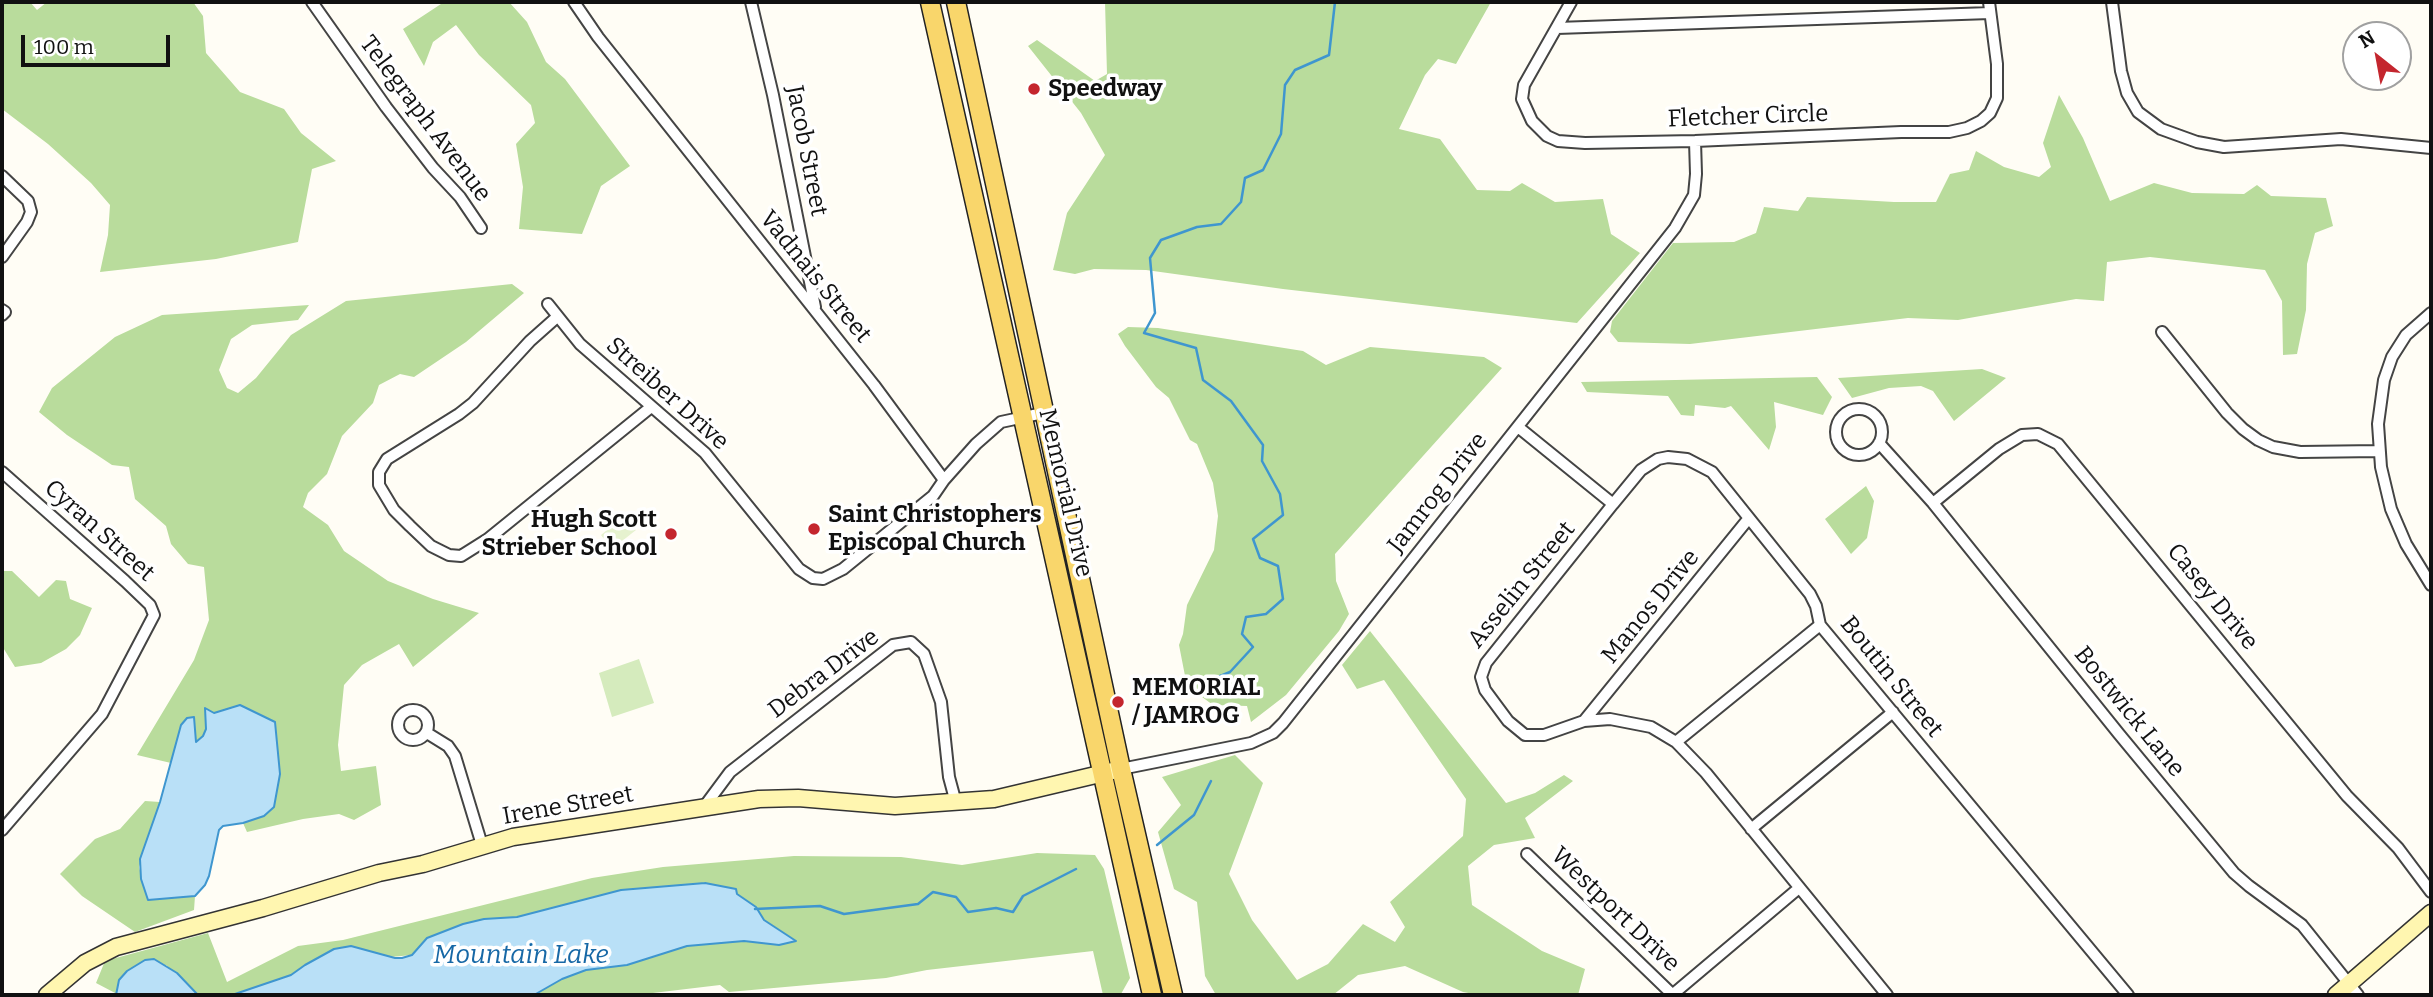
<!DOCTYPE html>
<style>
body{margin:0}
#map{position:relative;width:2433px;height:997px;overflow:hidden;background:#fffdf5;font-family:Bitter,serif}
canvas{display:block}
.frame{position:absolute;inset:0;border:4px solid #111;pointer-events:none}
.north{position:absolute;left:2342px;top:21px;width:70px;height:70px;box-sizing:border-box;background:#fff;border:2px solid #a0a0a0;border-radius:50%;rotate:329deg;font-size:19px;font-weight:700;line-height:28px;text-align:center;color:#111}
.north::after{content:'';display:block;margin:auto;width:24px;height:32px;background:#c4262e;clip-path:polygon(50% 0,100% 100%,50% 72%,0 100%)}
.scale{position:absolute;left:21px;top:35px;width:149px;height:32px;box-sizing:border-box;border:4px solid #111;border-top:0;padding-left:9px;font-size:21px;line-height:24px;white-space:nowrap;color:#111;-webkit-text-stroke:5px #fff;paint-order:stroke}
</style>
<div id="map">
<canvas width="2433" height="997"></canvas>
<div class="frame"></div>
<div class="north">N</div>
<div class="scale">100 m</div>
</div>
<script>
const g = document.querySelector('canvas').getContext('2d');
g.lineJoin = 'round';
function paint(path, color) { g.fillStyle = color; g.fill(path, 'evenodd'); }
const poly = rows => new Path2D(rows.map(r => 'M' + r).join(''));
function trace(path, color, width, dash) { g.strokeStyle = color; g.lineWidth = width; g.lineCap = dash ? 'butt' : 'round'; g.setLineDash(dash || []); g.stroke(path); }
function write(font, color, halo, rows, align = 'center') {
  g.font = font + ' Bitter,serif'; g.lineWidth = 7; g.setLineDash([]); g.textBaseline = 'middle'; g.strokeStyle = halo; g.fillStyle = color; for (const [text, x, y, turn = 0] of rows) {
    g.save(); g.translate(x, y); g.rotate((+turn || 0) * Math.PI / 180); g.textAlign = isNaN(turn) ? turn : align; if (halo) g.strokeText(text, 0, 0); g.fillText(text, 0, 0); g.restore();
  }
}
paint(poly([
 [639,659,654,703,612,717,599,673]
]), '#d5ebbd');
paint(poly([
 [2,2,30,2,37,10,47,2,193,2,203,16,206,53,240,92,284,109,301,133,336,161,312,169,298,242,216,259,100,272,108,235,110,205,91,183,48,144,2,109],
 [444,2,509,2,527,22,546,62,565,79,630,166,601,186,582,234,519,229,523,187,516,144,535,123,531,105,479,55,456,25,433,42,424,66,403,29],
 [1105,2,1491,2,1456,64,1438,59,1425,75,1399,129,1440,139,1477,190,1510,191,1522,183,1555,202,1603,199,1611,234,1640,253,1577,323,1283,289,1146,270,1094,269,1075,274,1053,270,1067,213,1105,155,1081,113,1028,46,1037,40,1095,81,1107,74],
 [2059,95,2083,138,2110,201,2154,183,2192,193,2244,194,2257,185,2271,196,2326,198,2333,226,2315,233,2307,264,2306,310,2297,354,2283,355,2282,301,2265,270,2150,257,2107,262,2104,301,2076,299,1958,320,1908,318,1690,344,1618,342,1610,332,1612,321,1673,243,1734,242,1756,233,1764,207,1798,211,1807,197,1894,202,1936,202,1950,174,1969,170,1976,151,2004,167,2039,177,2051,167,2043,143],
 [512,284,524,293,466,342,414,377,400,374,379,385,373,403,342,436,327,474,308,493,303,507,328,525,344,551,388,581,433,599,479,613,413,667,399,644,362,665,344,685,338,745,341,771,376,766,381,805,354,820,339,814,303,819,247,832,243,823,264,816,280,774,275,723,240,705,214,713,203,736,195,742,181,725,171,763,137,755,194,660,209,620,204,567,188,564,171,544,166,526,135,499,129,467,112,465,67,435,39,412,52,388,115,337,162,315,309,305,298,320,252,325,231,339,219,370,227,388,238,393,256,378,291,335,346,301],
 [1128,327,1158,328,1303,351,1326,365,1370,347,1484,357,1502,368,1335,554,1336,581,1349,614,1339,631,1286,695,1251,722,1247,706,1213,705,1187,686,1179,645,1183,634,1187,605,1214,550,1218,516,1213,483,1197,444,1190,440,1169,398,1156,387,1125,346,1118,334],
 [1982,369,2006,378,1954,421,1933,391,1921,386,1889,388,1852,398,1838,378],
 [1817,377,1832,397,1823,415,1774,402,1776,427,1769,450,1731,406,1725,408,1695,405,1694,416,1681,415,1668,396,1587,392,1581,382],
 [1866,486,1874,501,1867,538,1851,554,1825,519],
 [2,571,12,571,39,597,56,580,66,581,70,599,92,608,80,635,66,649,41,663,15,667,2,646],
 [1370,631,1506,803,1535,793,1564,775,1573,781,1525,818,1535,838,1494,845,1468,866,1472,905,1542,951,1585,969,1578,995,1479,995,1463,992,1405,966,1358,975,1333,995,1216,995,1205,976,1197,902,1174,889,1158,832,1181,805,1162,777,1235,755,1263,783,1229,874,1252,920,1297,980,1328,964,1363,924,1395,942,1405,927,1390,902,1463,836,1466,799,1384,680,1357,689,1342,665],
 [145,801,160,802,139,867,148,900,195,896,194,910,135,932,82,896,60,874,95,839,120,829],
 [1037,853,1095,855,1104,869,1130,978,1121,994,1103,995,1093,951,927,970,886,978,729,992,720,985,636,995,534,995,562,979,586,970,627,965,687,946,744,941,779,945,795,940,764,920,756,907,737,894,736,889,705,883,621,890,517,917,484,919,463,924,427,938,412,955,305,965,291,975,232,995,198,995,166,965,127,971,119,980,117,994,96,983,105,961,208,933,227,982,298,946,343,940,592,878,663,867,794,856,901,857,962,865]
]), '#b9dc9c');
paint(poly([
 [624,516,636,530,612,549,601,535]
]), '#e6f2cf');
const water = poly([
 [240,705,275,722,280,774,274,807,264,816,243,823,223,826,219,830,209,876,205,885,195,896,148,900,141,879,140,859,160,802,181,725,187,718,194,717,196,742,203,736,206,729,205,708,214,713,240,705],
 [705,883,736,889,737,894,756,907,764,920,796,941,779,945,744,941,687,946,627,965,586,970,562,979,534,995,232,995,291,975,305,965,334,949,351,946,395,958,402,958,412,955,427,938,463,924,484,919,517,917,621,890,705,883],
 [154,959,177,973,198,995,116,995,119,980,127,971,145,960,154,959]
]);
paint(water, '#b9e0f7');
trace(water, '#3f96cf', 2);
trace(poly([
 [1203,683,1230,672,1253,647,1242,634,1246,617,1266,614,1283,599,1278,566,1260,558,1253,539,1283,515,1280,494,1262,461,1263,445,1231,401,1203,380,1196,348,1144,333,1155,313,1150,258,1161,240,1197,227,1221,224,1241,202,1245,178,1263,170,1281,134,1285,85,1295,70,1329,55,1335,2],
 [1157,845,1194,815,1211,781],
 [755,909,820,906,844,914,918,904,933,892,956,897,968,912,996,908,1013,912,1023,896,1076,869]
]), '#3f96cf', 2.5);
const street = poly([
 [312,2,386,107,433,168,460,197,481,228],
 [574,2,598,37,874,385,944,480,976,444,1001,422,1043,413],
 [751,2,773,95,815,307],
 [1571,2,1524,85,1522,99,1532,121,1547,136,1558,141,1585,143,1695,141,1901,132,1949,132,1967,128,1981,121,1990,113,1997,98,1997,64,1989,2],
 [2112,2,2121,71,2127,93,2138,112,2161,129,2197,142,2224,147,2341,139,2431,148],
 [1557,28,1990,13],
 [2,176,28,201,31,212,27,222,2,257],
 [548,304,580,344,705,453,799,569,813,578,823,579,843,569,933,496,944,480],
 [2,310,5,312,2,315],
 [2431,313,2406,335,2392,357,2384,380,2378,424,2381,467,2391,509,2406,544,2431,585],
 [557,317,530,341,473,403,459,414,387,459,379,472,379,485,394,510,410,526,431,546,449,555,461,556,488,539,651,407],
 [2162,332,2227,413,2243,429,2258,440,2273,447,2300,452,2379,451],
 '1836 432a23 23 0 1 1 46 0a23 23 0 1 1-46 0Z',
 [1518,427,1613,504,1486,663,1481,677,1485,690,1508,721,1525,735,1544,735,1584,721,1610,719,1651,727,1676,742,1706,773,1887,995],
 [1879,443,1933,503,2119,734,2234,873,2249,886,2302,925,2358,995],
 [2,472,125,581,150,605,154,615,102,714,2,830],
 [1933,503,1999,449,2022,435,2038,434,2058,444,2347,796,2398,848,2431,892],
 [1613,504,1641,470,1658,459,1668,457,1687,459,1712,472,1810,594,1816,606,1820,625,2128,995],
 '398 725a15 15 0 1 1 30 0a15 15 0 1 1-30 0Z',
 [1584,721,1749,518],
 [427,733,448,746,455,756,482,845],
 [1676,742,1820,625],
 [1121,769,1251,743,1273,733,1283,723,1675,228,1694,195,1696,174,1695,141],
 [704,807,730,772,893,645,911,642,924,654,941,702,949,777,956,803],
 [1751,829,1893,712],
 [1527,854,1673,995],
 [1672,995,1799,888]
]);
const secondary = poly([
 [47,995,85,963,116,947,263,908,379,873,423,864,513,837,759,799,798,798,895,806,994,799,1121,769],
 [2336,995,2431,913]
]);
const primary = poly([
 [930,2,1152,995],
 [956,2,1121,769,1173,995]
]);
trace(street, '#444', 14);
trace(secondary, '#333', 19);
trace(primary, '#222', 21);
trace(street, '#fff', 10);
trace(secondary, '#fff6b0', 16);
trace(primary, '#f9d66b', 18);
for (const [x, y, r, color] of [
 [1034,89,7,"#c4262e"],
 [814,529,7,"#c4262e"],
 [671,534,7,"#c4262e"],
 [1118,702,7,"#c4262e"]
]) { const dot = new Path2D(); dot.arc(x, y, r, 0, 2 * Math.PI); g.fillStyle = color; g.fill(dot); trace(dot, '#fff', 2.5); }
write('bold 24px', '#111', '#fff', [
 ["Speedway",1048,89],
 ["Saint Christophers",828,515],
 ["Episcopal Church",828,543],
 ["Hugh Scott",657,520,"right"],
 ["Strieber School",657,548,"right"],
 ["MEMORIAL",1132,688],
 ["/ JAMROG",1132,716]
], 'left');
write('24px', '#111', '#fff', [
 ["Fletcher Circle",1748,117,-2],
 ["Telegraph Avenue",425,119,53],
 ["Jacob Street",806,151,79],
 ["Vadnais Street",815,277,51],
 ["Streiber Drive",667,394,42],
 ["Memorial Drive",1065,493,77],
 ["Jamrog Drive",1438,493,-52],
 ["Cyran Street",99,531,42],
 ["Asselin Street",1522,585,-51],
 ["Casey Drive",2212,597,51],
 ["Manos Drive",1651,607,-51],
 ["Debra Drive",824,674,-37],
 ["Boutin Street",1891,677,51],
 ["Bostwick Lane",2129,712,51],
 ["Irene Street",568,806,-10],
 ["Westport Drive",1615,910,44]
]);
write('italic 26px', '#1768a6', '#fff', [
 ["Mountain Lake",521,956]
]);
</script>
